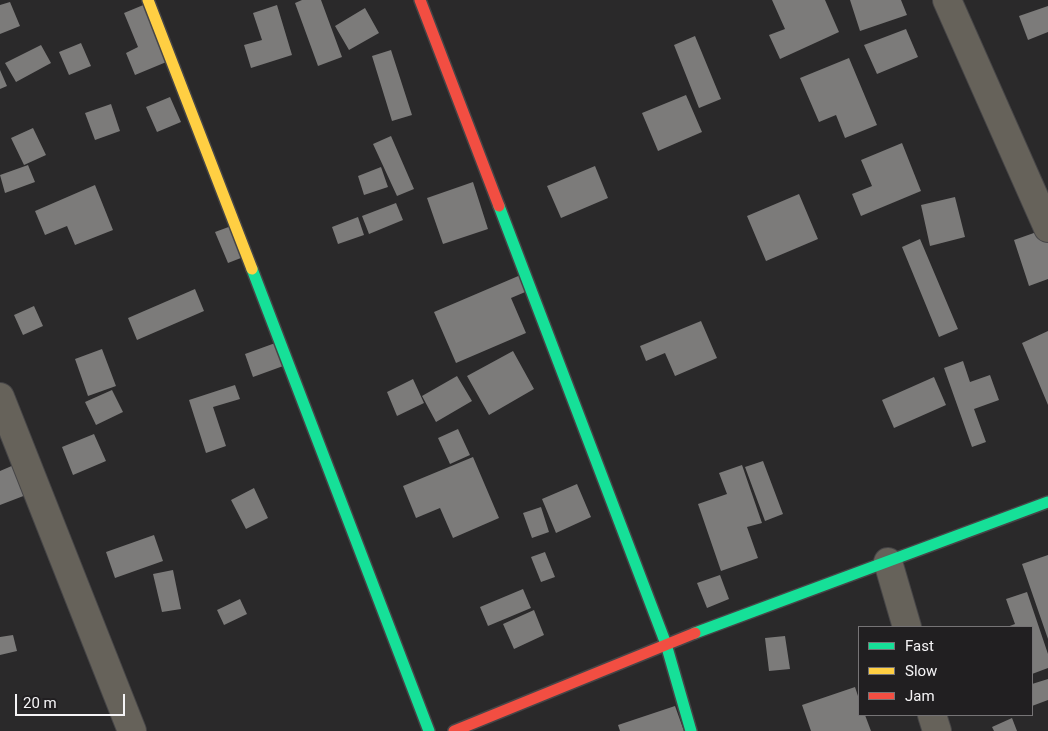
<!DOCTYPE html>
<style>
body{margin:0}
#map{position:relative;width:1048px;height:731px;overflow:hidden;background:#2a292a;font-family:Roboto,sans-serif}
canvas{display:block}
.legend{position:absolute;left:858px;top:626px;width:175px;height:90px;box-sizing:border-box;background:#211f21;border:1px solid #767476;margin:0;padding:6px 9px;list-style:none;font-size:15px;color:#f5f4f6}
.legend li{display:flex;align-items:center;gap:10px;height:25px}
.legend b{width:25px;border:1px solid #767476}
.scale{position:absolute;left:15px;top:694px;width:110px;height:22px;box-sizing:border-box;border:2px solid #f5f4f6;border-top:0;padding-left:6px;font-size:15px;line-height:18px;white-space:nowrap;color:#f5f4f6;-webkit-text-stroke:4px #211f21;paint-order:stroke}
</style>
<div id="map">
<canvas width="1048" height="731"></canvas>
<ul class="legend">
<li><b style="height:6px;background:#16e098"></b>Fast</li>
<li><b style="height:6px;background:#ffcf43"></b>Slow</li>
<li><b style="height:6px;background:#f24e42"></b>Jam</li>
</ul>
<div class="scale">20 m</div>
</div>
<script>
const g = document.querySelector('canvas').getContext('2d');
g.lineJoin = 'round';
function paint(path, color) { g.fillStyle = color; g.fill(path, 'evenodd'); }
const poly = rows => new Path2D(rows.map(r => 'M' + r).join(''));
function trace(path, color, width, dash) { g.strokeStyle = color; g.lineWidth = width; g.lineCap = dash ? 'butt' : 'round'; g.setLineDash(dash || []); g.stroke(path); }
paint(poly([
 [302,0,321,0,342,57,318,66,295,3],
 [772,0,825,0,839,32,780,59,769,35,785,29],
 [850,0,901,0,907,15,860,31],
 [153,1,176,58,135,75,126,53,138,47,124,13],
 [10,2,20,26,0,34,0,5],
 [277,5,292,55,251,68,244,45,262,40,253,13],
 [1048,6,1048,32,1028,40,1019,16],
 [365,8,379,33,349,50,335,26],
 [906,29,918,57,877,74,864,45],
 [695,36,721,99,699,108,674,45],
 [81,43,91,66,69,75,59,52],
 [41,45,51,63,16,82,5,63],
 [391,50,412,115,392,121,372,56],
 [849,58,877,125,845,138,836,115,819,122,800,78],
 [0,70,7,86,0,89],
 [686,95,702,132,658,151,642,113],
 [170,97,181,122,157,132,146,107],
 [111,104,120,131,95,140,85,113],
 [33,128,46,155,24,165,11,138],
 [391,136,414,189,397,196,373,144],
 [902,143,921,191,861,216,852,194,872,186,861,160],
 [28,165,35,182,5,193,0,175],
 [595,166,608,198,561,218,547,186],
 [381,167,388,187,364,195,358,176],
 [473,182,488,229,443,244,427,198],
 [95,185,113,230,75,245,67,226,45,235,35,211],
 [799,194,818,239,766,261,747,216],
 [955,197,965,237,930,246,921,205],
 [396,203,403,220,369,234,362,216],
 [358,217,364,235,338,244,332,227],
 [234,225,246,256,228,263,215,232],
 [1048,228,1048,279,1029,286,1014,240],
 [920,239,958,329,939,337,902,247],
 [523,274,530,290,511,298,526,333,456,363,434,312],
 [195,289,204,311,137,340,128,318],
 [34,306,43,326,23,335,14,315],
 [701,321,717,358,675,376,665,353,646,361,640,346],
 [1048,331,1048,405,1022,343],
 [278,342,286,365,253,377,245,354],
 [102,349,116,386,88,396,75,359],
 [513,351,534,389,489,415,467,376],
 [963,361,970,382,990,375,999,400,974,409,986,442,972,447,944,368],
 [457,376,472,401,436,422,422,396],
 [934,377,946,405,894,428,882,400],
 [413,379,424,403,397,416,387,392],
 [235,385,240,399,213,407,226,446,206,453,189,400],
 [112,390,123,412,96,425,85,402],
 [458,429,470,455,450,464,438,438],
 [94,434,106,461,73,475,62,447],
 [473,457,499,518,453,538,440,508,416,518,403,486],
 [763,461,783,514,765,521,745,467],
 [14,465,26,495,0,505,0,471],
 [742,465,762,523,747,527,758,558,721,571,698,504,727,494,719,473],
 [577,484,591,517,556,533,542,499],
 [254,488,268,518,246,529,231,500],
 [541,507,549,532,532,538,523,513],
 [154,535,163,561,115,578,106,552],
 [545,552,555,577,541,582,531,557],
 [1048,555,1048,639,1022,564],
 [173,570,181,609,162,612,153,574],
 [720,575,729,599,707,608,697,583],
 [523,589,531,608,488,626,480,607],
 [1027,592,1048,654,1048,668,1032,674,1032,627,1007,627,1015,624,1006,599],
 [240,599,247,614,224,625,217,610],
 [534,610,544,635,514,649,503,624],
 [13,635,17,651,0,655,0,637],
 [785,636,790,669,769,671,765,638],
 [1048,679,1048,700,1032,706,1032,684],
 [855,687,859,699,859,715,865,715,871,731,811,731,802,705],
 [675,706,684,731,620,731,618,725],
 [1012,718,1017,731,994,731,992,727]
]), '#7c7b7a');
const street = poly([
 [947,0,1048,228],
 [0,397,132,731],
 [888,562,907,627],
 [932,715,937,731]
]);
const fast = poly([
 [499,206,666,644,691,731],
 [252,269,429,731],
 [695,633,1048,502]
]);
const slow = poly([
 [148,0,252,269]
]);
const jam = poly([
 [420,0,499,206],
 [454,731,695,633]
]);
trace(street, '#464547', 30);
trace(fast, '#464547', 14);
trace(slow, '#464547', 14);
trace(jam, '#464547', 14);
trace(street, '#66625a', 28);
trace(fast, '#16e098', 11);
trace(slow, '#ffcf43', 11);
trace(jam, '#f24e42', 11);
</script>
